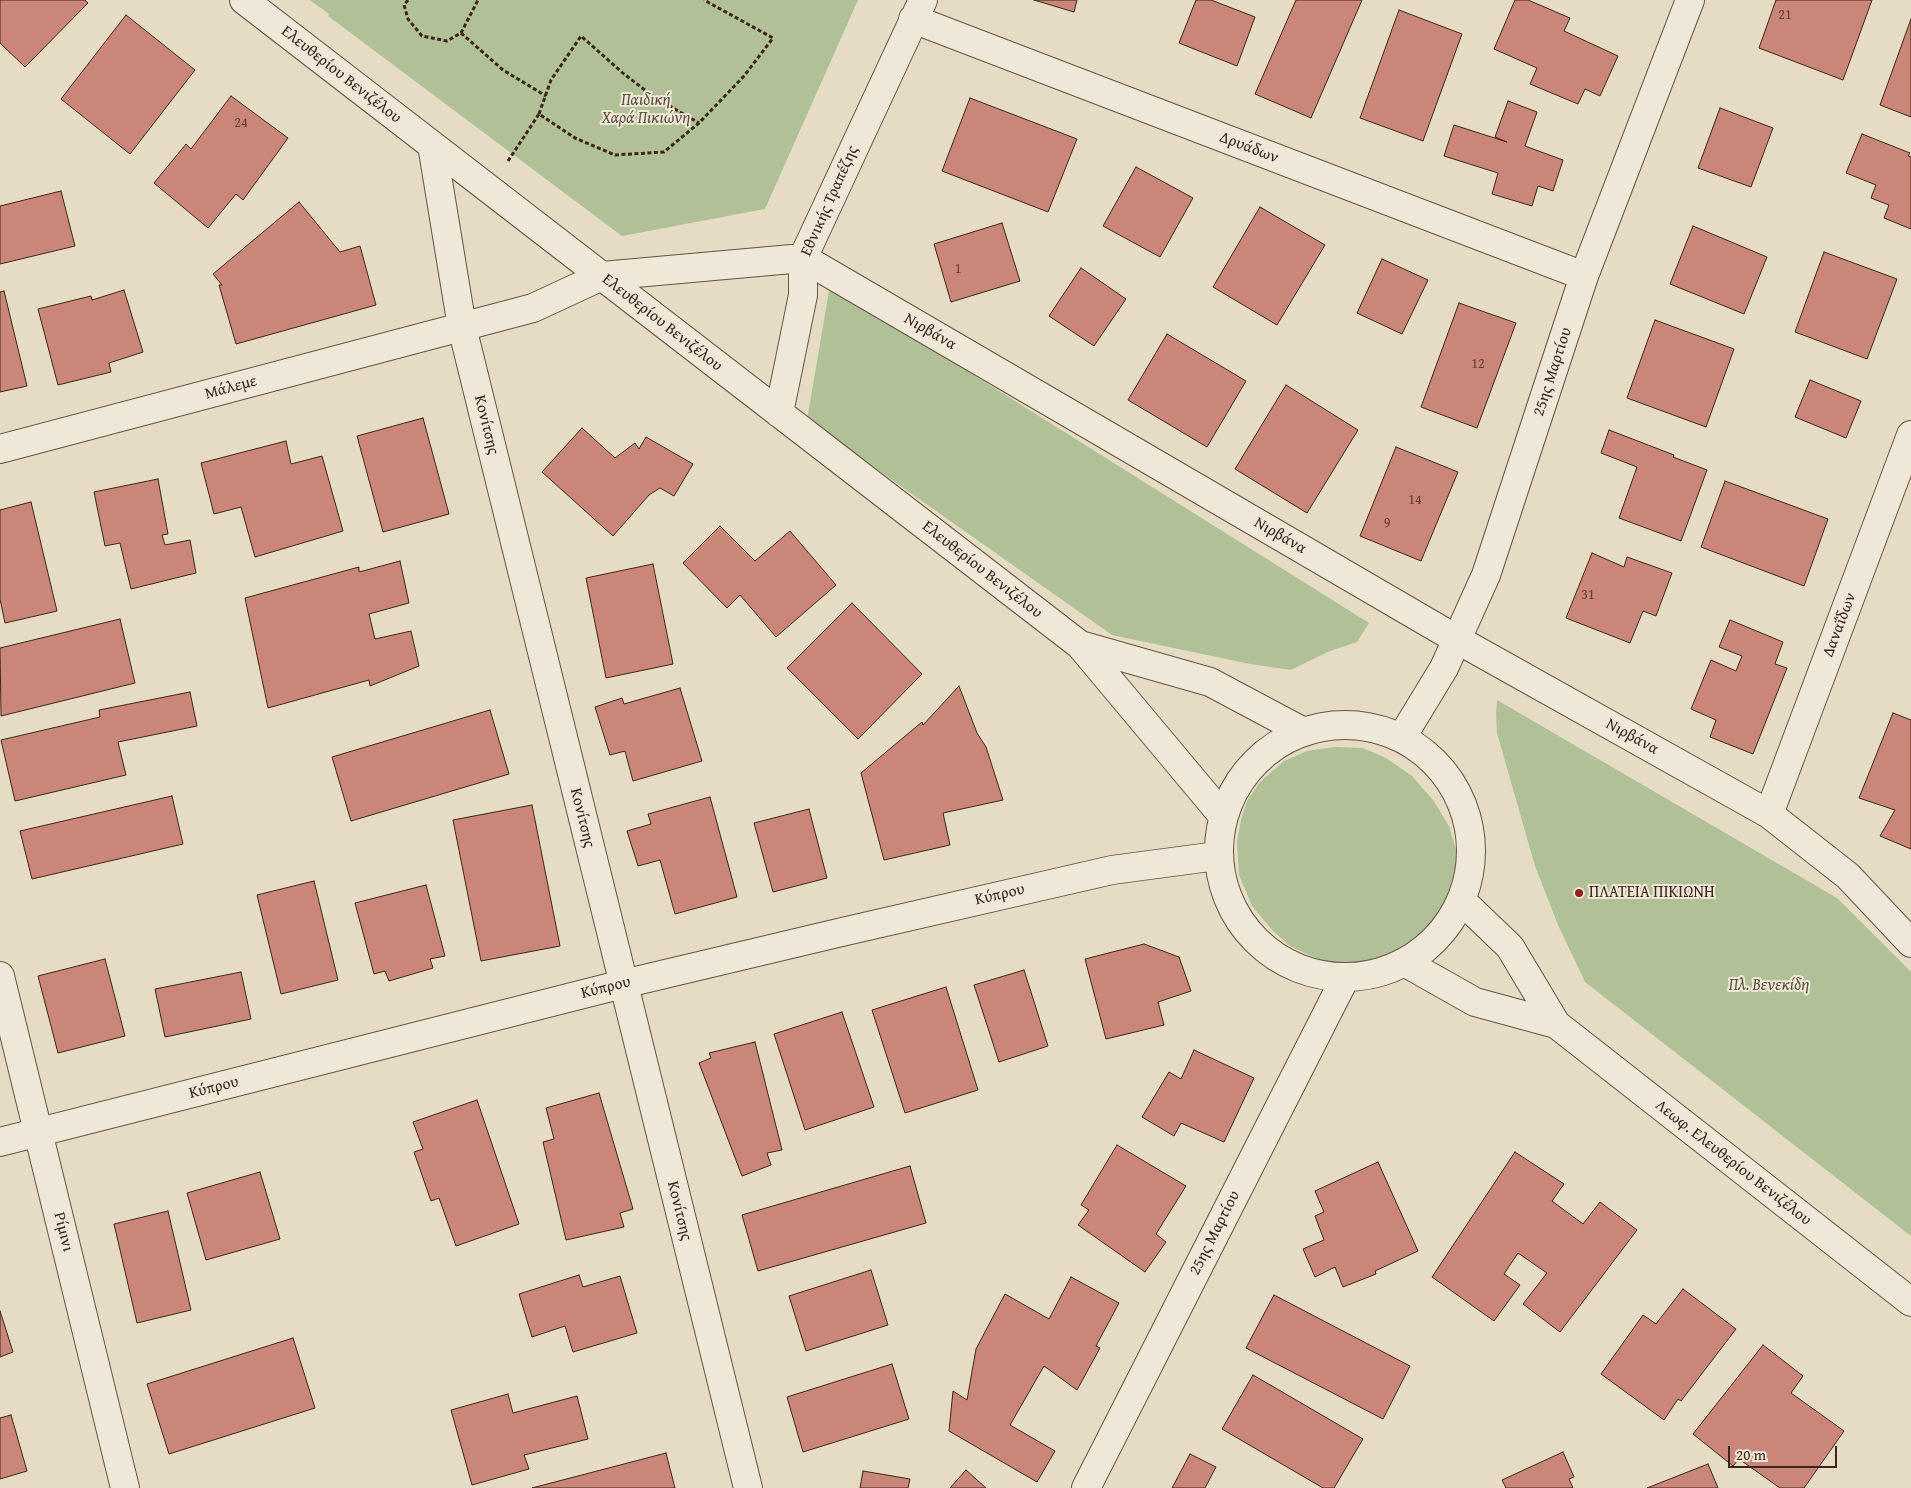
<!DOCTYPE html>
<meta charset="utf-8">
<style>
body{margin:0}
#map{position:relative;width:1911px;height:1488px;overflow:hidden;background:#e6dcc3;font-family:"Gentium Book Plus",serif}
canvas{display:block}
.scale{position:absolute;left:1728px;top:1446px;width:109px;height:22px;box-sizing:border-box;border:2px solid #3c261b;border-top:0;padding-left:6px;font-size:15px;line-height:18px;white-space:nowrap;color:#3c261b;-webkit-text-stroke:4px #efe8d8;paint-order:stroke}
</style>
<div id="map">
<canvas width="1911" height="1488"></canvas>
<div class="scale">20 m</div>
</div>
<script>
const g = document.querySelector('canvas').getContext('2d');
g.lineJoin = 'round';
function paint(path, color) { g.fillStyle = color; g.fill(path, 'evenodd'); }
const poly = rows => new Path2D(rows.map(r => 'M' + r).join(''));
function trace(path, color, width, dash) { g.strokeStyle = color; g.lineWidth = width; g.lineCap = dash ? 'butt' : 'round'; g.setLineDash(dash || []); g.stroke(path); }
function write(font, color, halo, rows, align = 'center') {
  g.font = font + ' "Gentium Book Plus",serif'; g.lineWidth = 4; g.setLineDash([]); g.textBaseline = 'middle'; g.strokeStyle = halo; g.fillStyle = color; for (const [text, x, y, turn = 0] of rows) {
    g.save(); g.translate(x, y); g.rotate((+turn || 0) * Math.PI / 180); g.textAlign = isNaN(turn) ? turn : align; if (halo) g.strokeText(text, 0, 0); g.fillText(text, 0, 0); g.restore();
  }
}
paint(poly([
 [310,0,858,0,765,209,622,236,328,16,329,14],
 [830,285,1369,623,1357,642,1330,651,1291,670,1250,664,1112,635,807,420],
 [1497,700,1837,898,1911,972,1911,1236,1585,982,1558,925,1535,866,1497,733,1496,714],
 [1334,747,1363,748,1386,758,1412,776,1433,800,1449,826,1456,850,1457,867,1453,883,1444,907,1430,928,1406,948,1368,963,1340,966,1318,959,1290,946,1273,931,1252,906,1239,875,1237,842,1241,820,1247,801,1260,782,1284,761,1307,751]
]), '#b1c197');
const building = poly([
 [0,0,85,0,88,3,25,67,0,43,0,0],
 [1034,0,1077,0,1074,12,1034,0],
 [1196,0,1211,0,1255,17,1237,66,1179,43,1196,0],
 [1296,0,1362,0,1311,118,1255,94,1296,0],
 [1515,0,1528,0,1570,18,1564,31,1618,56,1600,96,1585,89,1578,104,1530,84,1537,68,1494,49,1515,0],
 [1776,0,1872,0,1843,80,1759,48,1776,0],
 [1399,10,1462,34,1423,141,1360,118,1399,10],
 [126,15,195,70,130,154,61,99,126,15],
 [1911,19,1911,117,1880,105,1911,19],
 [231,96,288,138,243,200,236,194,208,228,154,183,186,144,191,149,231,96],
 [970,98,1077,139,1048,212,942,171,970,98],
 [1508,101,1537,112,1525,146,1563,160,1553,191,1538,186,1532,206,1492,194,1498,173,1444,156,1454,125,1507,142,1495,137,1508,101],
 [1720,108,1773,128,1751,187,1698,168,1720,108],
 [1862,134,1910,153,1908,156,1911,157,1911,229,1884,218,1889,205,1871,198,1876,185,1846,173,1862,134],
 [1136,167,1193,198,1160,257,1103,226,1136,167],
 [61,191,75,246,0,264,0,206,61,191],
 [299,202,340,252,360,246,376,305,236,344,219,285,222,285,213,274,299,202],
 [1260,207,1325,245,1277,325,1213,287,1260,207],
 [1002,223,1020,281,951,302,934,244,1002,223],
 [1693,226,1767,257,1744,314,1670,284,1693,226],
 [1824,252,1897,279,1867,359,1795,332,1824,252],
 [1382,259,1428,280,1402,334,1357,313,1382,259],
 [1081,268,1126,299,1094,346,1049,316,1081,268],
 [124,290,143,352,109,363,111,372,58,385,38,309,91,296,92,300,124,290],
 [4,291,27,386,0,392,0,292,4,291],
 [1459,303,1516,323,1477,428,1421,407,1459,303],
 [1655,320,1734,349,1706,427,1627,398,1655,320],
 [1167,334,1246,381,1207,447,1128,400,1167,334],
 [1810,380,1861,401,1846,438,1795,417,1810,380],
 [1286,385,1358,430,1307,513,1235,469,1286,385],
 [423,418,449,514,383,532,357,436,423,418],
 [582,428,615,458,635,443,639,449,646,437,693,464,674,496,660,488,649,495,613,536,542,472,582,428],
 [1609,430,1674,455,1673,457,1707,470,1681,541,1619,518,1637,467,1601,453,1609,430],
 [286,441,291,464,322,456,343,531,255,557,241,507,214,514,201,463,286,441],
 [1396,447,1458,472,1421,561,1360,536,1396,447],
 [158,479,168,534,162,535,165,545,190,540,196,573,131,589,120,543,105,546,94,492,158,479],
 [1725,481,1828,519,1804,586,1701,547,1725,481],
 [31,502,57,611,5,623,0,599,0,510,31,502],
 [720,526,755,561,790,531,836,585,776,637,740,595,727,608,683,563,720,526],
 [1592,553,1624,567,1627,557,1672,573,1656,616,1643,611,1630,643,1566,618,1592,553],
 [400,561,409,603,369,614,375,639,411,631,419,666,370,686,369,680,268,708,245,598,359,567,359,572,400,561],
 [653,564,673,664,606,678,586,578,653,564],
 [852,603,922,674,858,739,787,668,852,603],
 [120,619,135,683,1,716,0,648,120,619],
 [1730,620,1783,642,1775,664,1787,668,1753,754,1710,737,1716,720,1691,709,1711,660,1736,671,1742,656,1719,647,1730,620],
 [959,686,977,733,986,747,1003,800,943,813,950,845,884,860,861,773,922,722,923,725,959,686],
 [680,688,702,761,633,781,625,751,610,755,595,707,622,698,624,704,680,688],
 [190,692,197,726,118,742,126,775,15,801,1,740,100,717,99,710,190,692],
 [490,710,509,774,351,821,332,757,490,710],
 [1893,713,1911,720,1911,849,1880,836,1895,810,1859,798,1893,713],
 [172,796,183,844,32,879,20,831,172,796],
 [710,797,737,897,675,914,660,860,638,866,627,831,651,824,648,814,710,797],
 [532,805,560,946,481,961,453,820,532,805],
 [809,809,827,878,773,892,754,823,809,809],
 [314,881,338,980,281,994,257,895,314,881],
 [426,885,445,956,430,959,433,968,389,981,385,971,374,974,355,903,426,885],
 [1144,944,1179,957,1191,991,1158,1002,1164,1025,1106,1039,1085,959,1144,944],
 [105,959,125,1036,58,1053,38,976,105,959],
 [1024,970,1048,1046,999,1062,974,985,1024,970],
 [241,972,251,1019,165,1037,155,989,241,972],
 [946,987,978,1090,905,1113,872,1010,946,987],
 [842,1012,874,1107,805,1130,774,1034,842,1012],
 [755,1042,782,1150,767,1153,771,1165,742,1176,699,1063,711,1058,709,1053,755,1042],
 [1194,1050,1254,1078,1224,1142,1181,1123,1174,1136,1142,1117,1169,1072,1181,1079,1194,1050],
 [599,1093,633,1209,620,1213,624,1227,566,1240,543,1142,554,1139,546,1108,599,1093],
 [477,1100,519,1224,456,1246,439,1198,431,1201,414,1152,423,1149,413,1122,477,1100],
 [1117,1145,1186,1186,1156,1234,1166,1242,1145,1272,1078,1225,1089,1210,1081,1205,1117,1145],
 [1515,1152,1564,1184,1552,1201,1583,1224,1600,1202,1637,1230,1560,1332,1523,1304,1547,1273,1518,1253,1504,1274,1520,1285,1494,1321,1432,1277,1515,1152],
 [1378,1162,1418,1251,1375,1271,1376,1274,1343,1287,1335,1267,1315,1277,1303,1249,1324,1240,1315,1216,1324,1212,1315,1191,1378,1162],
 [910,1166,926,1223,758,1271,742,1215,910,1166],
 [260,1172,280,1239,206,1260,187,1193,260,1172],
 [168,1211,191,1310,137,1323,114,1224,168,1211],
 [871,1270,888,1325,806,1351,789,1296,871,1270],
 [579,1275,583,1287,620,1276,637,1333,573,1352,565,1326,532,1337,519,1294,579,1275],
 [1071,1277,1119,1303,1096,1346,1100,1348,1077,1390,1044,1366,1010,1425,1055,1451,1037,1482,949,1431,953,1391,967,1400,976,1349,1005,1294,1049,1319,1071,1277],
 [1683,1289,1736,1329,1681,1401,1678,1399,1664,1420,1601,1374,1643,1315,1656,1324,1683,1289],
 [1274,1295,1410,1366,1383,1419,1246,1348,1274,1295],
 [0,1311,13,1352,0,1357,0,1311],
 [293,1338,315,1408,169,1454,147,1384,293,1338],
 [1763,1345,1803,1376,1791,1393,1844,1431,1804,1488,1780,1488,1739,1459,1733,1466,1693,1434,1763,1345],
 [892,1364,909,1419,803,1452,787,1397,892,1364],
 [1253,1375,1363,1439,1334,1488,1323,1488,1222,1429,1253,1375],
 [508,1394,513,1413,577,1396,588,1439,524,1455,529,1469,472,1485,451,1410,508,1394],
 [11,1415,27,1471,0,1479,0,1418,11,1415],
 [1563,1452,1574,1477,1569,1479,1573,1488,1506,1488,1502,1480,1563,1452],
 [666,1453,675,1488,532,1488,666,1453],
 [1190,1454,1216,1467,1205,1488,1172,1488,1190,1454],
 [1708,1464,1718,1488,1647,1488,1708,1464],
 [966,1470,986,1488,950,1488,966,1470],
 [863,1471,910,1479,908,1488,860,1488,863,1471]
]);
paint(building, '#ca8678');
trace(building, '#3c261b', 1);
const minor = poly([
 [244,0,1080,645,1223,816],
 [913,19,1584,276],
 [432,145,462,327,748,1488],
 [779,413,803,295,803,258,923,0],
 [0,449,533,308,602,276,803,258,1458,640,1769,814,1848,876,1911,943],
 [1080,645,1210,682,1302,731],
 '1219 851a126 126 0 1 1 252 0a126 126 0 1 1-252 0Z',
 [1402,737,1444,668,1486,575,1584,276,1690,0],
 [1769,814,1911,435],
 [1462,901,1510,947,1556,1024,1911,1302],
 [1406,963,1475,1002,1556,1024],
 [0,976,125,1488],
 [0,1142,623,984,842,932,1112,870,1217,856],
 [1086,1488,1345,978]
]);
trace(minor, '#665445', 30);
trace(poly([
 [408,0,404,5,408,19,422,36,447,41,461,33,478,0],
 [461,33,503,70,546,96],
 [539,114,551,80,581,36,624,74,654,97,699,123],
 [508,161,539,114,575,138,615,155,664,152,699,123,744,76,773,38,704,0]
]), '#3c261b', 3, [4, 2.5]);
trace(minor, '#efe8d8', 28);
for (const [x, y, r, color] of [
 [1579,893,5,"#8f2418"]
]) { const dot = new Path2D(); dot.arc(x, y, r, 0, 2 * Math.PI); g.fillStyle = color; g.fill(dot); trace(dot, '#efe8d8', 2); }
write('14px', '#603e32', null, [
 ["21",1785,15],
 ["24",241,123],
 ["1",958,269],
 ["12",1478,364],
 ["14",1415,500],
 ["9",1387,523],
 ["31",1588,595]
]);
write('16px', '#3c261b', '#efe8d8', [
 ["Ελευθερίου Βενιζέλου",341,75,38],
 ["Δρυάδων",1249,148,21],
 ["Εθνικής Τραπέζης",830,201,-66],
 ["Ελευθερίου Βενιζέλου",662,323,38],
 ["Νιρβάνα",930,332,30],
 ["25ης Μαρτίου",1553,372,-72],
 ["Μάλεμε",231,388,-15],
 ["Κονίτσης",486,425,76],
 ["Νιρβάνα",1280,536,30],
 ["Ελευθερίου Βενιζέλου",982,570,38],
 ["Δαναΐδων",1840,625,-69],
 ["Νιρβάνα",1632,737,29],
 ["Κονίτσης",582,818,76],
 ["Κύπρου",1000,895,-13],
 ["Κύπρου",606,988,-14],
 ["Κύπρου",214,1088,-14],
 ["Λεωφ. Ελευθερίου Βενιζέλου",1733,1163,38],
 ["Κονίτσης",679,1211,76],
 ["Ρίμινι",63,1232,76],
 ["25ης Μαρτίου",1215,1233,-63]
]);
write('italic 16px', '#594d3a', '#efe8d8', [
 ["Παιδική",646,101],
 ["Χαρά Πικιώνη",646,119],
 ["Πλ. Βενεκίδη",1769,986]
]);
write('16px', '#3c261b', '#efe8d8', [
 ["ΠΛΑΤΕΙΑ ΠΙΚΙΩΝΗ",1589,893]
], 'left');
</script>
